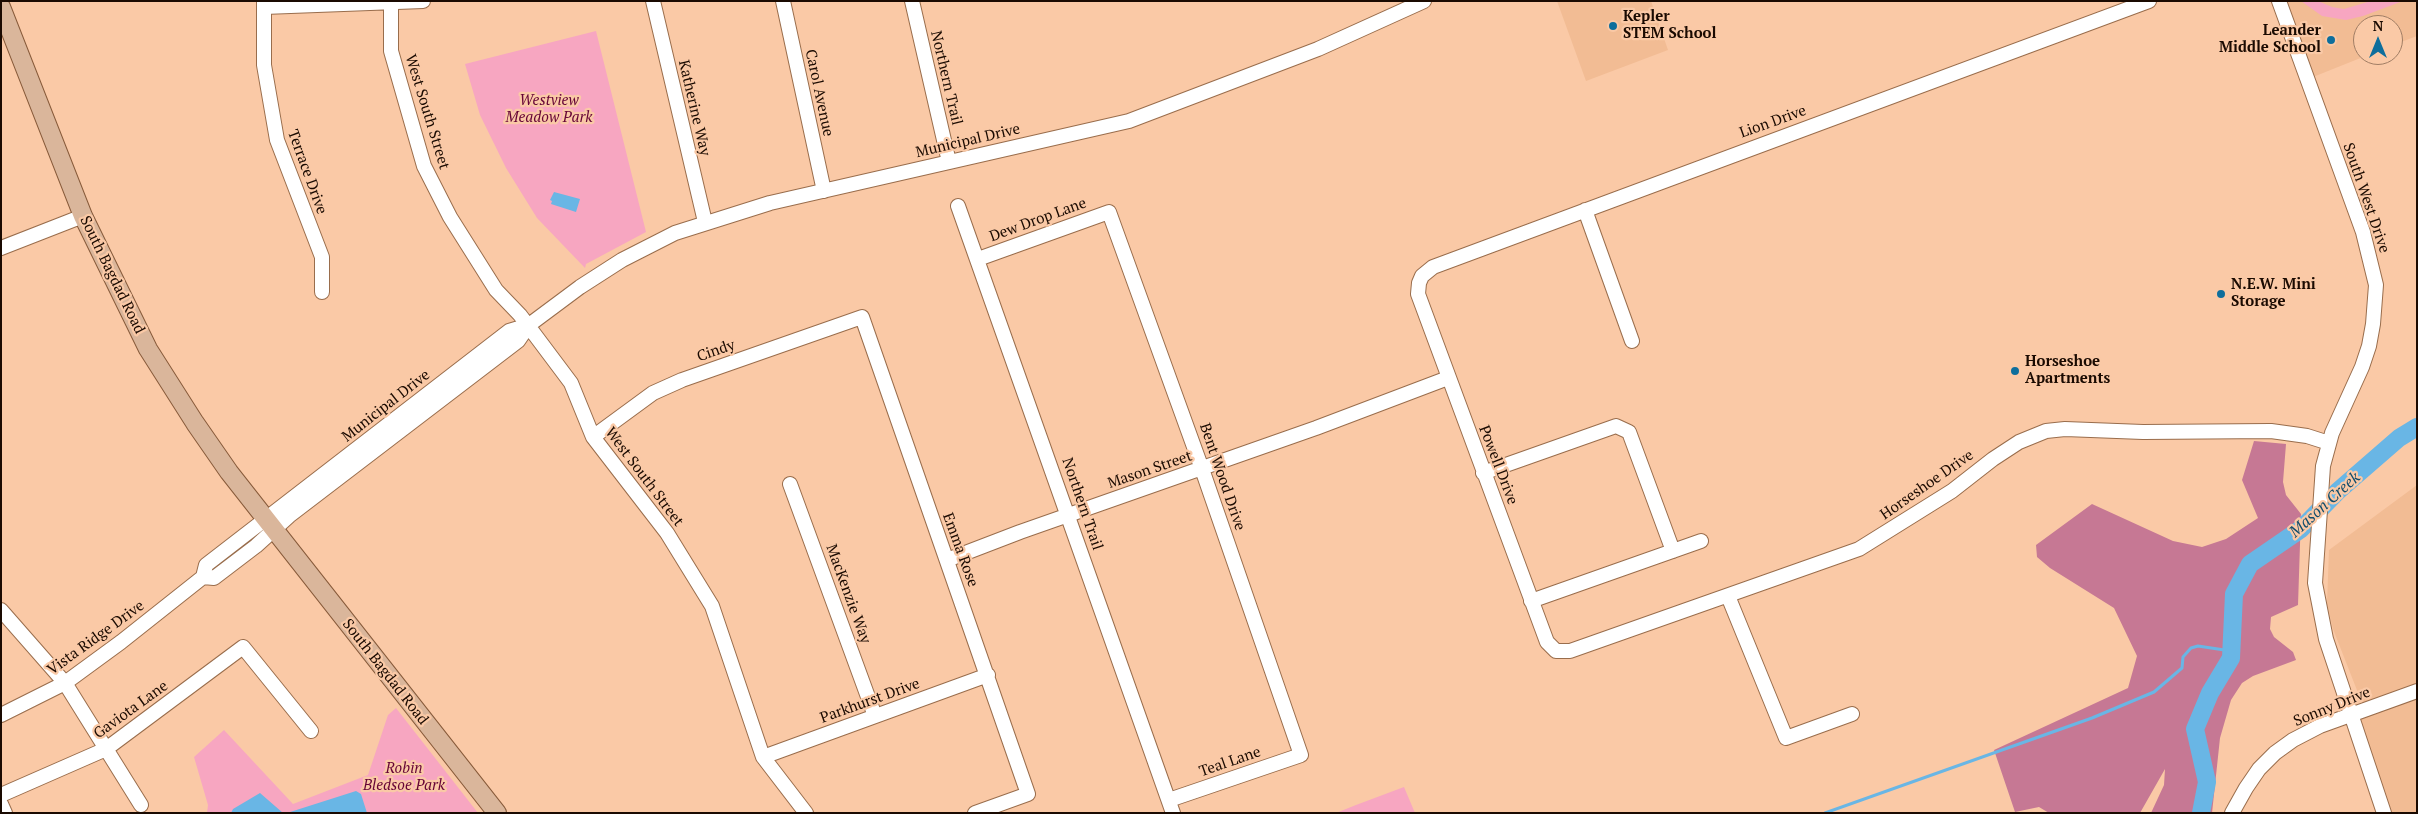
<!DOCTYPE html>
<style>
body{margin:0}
#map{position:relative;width:2418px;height:814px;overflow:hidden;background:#fac9a6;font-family:"PT Serif",serif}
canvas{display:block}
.frame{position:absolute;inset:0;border:2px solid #1a0a01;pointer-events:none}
.north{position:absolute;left:2353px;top:15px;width:50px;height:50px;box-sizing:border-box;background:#fac9a6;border:1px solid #a07d64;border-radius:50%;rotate:0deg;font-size:14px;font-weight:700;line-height:20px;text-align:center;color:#1a0a01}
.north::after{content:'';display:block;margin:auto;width:18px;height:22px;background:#0e6e9c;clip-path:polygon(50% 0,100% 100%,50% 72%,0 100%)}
</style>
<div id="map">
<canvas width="2418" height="814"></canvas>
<div class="frame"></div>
<div class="north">N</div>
</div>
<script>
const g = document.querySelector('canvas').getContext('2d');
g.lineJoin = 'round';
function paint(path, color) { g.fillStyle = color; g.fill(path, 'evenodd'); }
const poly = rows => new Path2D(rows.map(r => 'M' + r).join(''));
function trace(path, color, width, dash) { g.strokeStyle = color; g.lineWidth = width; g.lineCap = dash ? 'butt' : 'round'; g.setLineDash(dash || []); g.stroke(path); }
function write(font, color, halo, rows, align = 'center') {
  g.font = font + ' "PT Serif",serif'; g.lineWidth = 4.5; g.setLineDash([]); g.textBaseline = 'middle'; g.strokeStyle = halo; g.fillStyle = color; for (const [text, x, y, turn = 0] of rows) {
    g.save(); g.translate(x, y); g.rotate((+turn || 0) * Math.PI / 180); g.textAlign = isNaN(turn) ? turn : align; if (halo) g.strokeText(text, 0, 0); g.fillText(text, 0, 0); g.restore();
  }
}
paint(poly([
 [1557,1,1651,1,1668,50,1586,81],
 [2285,1,2417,1,2417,36,2393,45,2393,25,2363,25,2363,55,2368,55,2313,77],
 [2417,485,2417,813,2386,813,2352,714,2362,703,2333,629,2327,604,2329,550]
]), '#f2bc94');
paint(poly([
 [2301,1,2318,1,2332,7,2344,9,2371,1,2403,1,2363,16,2346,20,2322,16],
 [596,31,646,232,586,264,585,268,537,218,506,168,480,115,465,64],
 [396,708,478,813,207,813,208,805,194,757,224,730,293,804,368,775,388,715],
 [1404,787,1415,813,1336,813,1356,805]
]), '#f7a6c1');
paint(poly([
 [2254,441,2286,444,2283,482,2286,495,2301,514,2298,605,2271,617,2270,629,2274,637,2293,652,2296,660,2253,676,2242,683,2231,700,2220,738,2212,813,2151,813,2164,785,2165,769,2140,813,2049,813,2039,807,2015,812,1994,750,2128,688,2137,656,2114,608,2050,568,2037,557,2036,545,2092,504,2173,541,2202,547,2226,539,2258,518,2242,480]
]), '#c67894');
paint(poly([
 [554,192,580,199,576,212,551,204,552,201,550,200],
 [356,791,361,794,367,813,287,813],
 [260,793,283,813,231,813,233,809]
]), '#69b6e5');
trace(poly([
 [1825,813,2092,718,2154,692,2182,668,2183,657,2191,648,2198,646,2231,651]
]), '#69b6e5', 3);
trace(poly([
 [2201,813,2207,782,2195,729,2210,693,2231,658,2234,594,2250,564,2301,529,2338,491,2399,438,2417,427]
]), '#69b6e5', 18);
const minor = poly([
 [264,1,264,65,277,140,322,257,322,292],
 [391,1,391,51,424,166,450,217,496,290,520,315,571,383,593,437,667,533,712,606,763,757,806,813],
 [653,1,705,222],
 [783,1,824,191],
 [912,1,949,162],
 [2149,1,1433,267,1422,276,1419,283,1418,294,1547,642,1556,651,1570,651,1859,549,1952,491,1993,459,2019,442,2046,431,2065,429,2143,432,2271,431,2307,436,2329,443],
 [2279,1,2363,232,2376,285,2373,324,2369,346,2362,367,2332,433,2323,466,2315,583,2326,639,2384,813],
 [264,7,423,1],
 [958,206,1173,813],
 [1585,210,1632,341],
 [1,248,83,216],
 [978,259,1109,212,1202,469,1301,755,1169,800],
 [593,437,653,393,682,380,862,317,1028,794,975,813],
 [1483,473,1616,426,1629,432,1673,551],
 [790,484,875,716],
 [947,560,1020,532,1316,428,1448,378],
 [203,577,214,578,256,546,289,516,518,341,529,325,580,287,622,260,675,233,770,203,1129,121,1318,49,1424,1],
 [1728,596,1786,738,1852,714],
 [1531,601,1701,541],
 [1,610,65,683,141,805],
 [1,715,65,683,121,642,203,577,206,565,509,331,529,325],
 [763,757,988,675],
 [1,795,106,749,243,647,311,731],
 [1,804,5,813],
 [2232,813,2246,788,2259,769,2275,753,2293,740,2320,726,2417,691]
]);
const major = poly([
 [1,7,83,216,148,349,195,423,229,472,497,813]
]);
trace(minor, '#996d4c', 16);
trace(major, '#875a3a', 20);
trace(minor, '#fff', 14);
trace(major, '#dab69b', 18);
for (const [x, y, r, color] of [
 [1613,26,5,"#0e6e9c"],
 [2331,40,5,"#0e6e9c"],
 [2221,294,5,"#0e6e9c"],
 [2015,371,5,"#0e6e9c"]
]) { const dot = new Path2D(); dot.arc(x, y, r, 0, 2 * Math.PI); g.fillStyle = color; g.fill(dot); trace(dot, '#fac9a6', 2); }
write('bold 15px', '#1a0a01', '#fac9a6', [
 ["Kepler",1623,17],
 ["STEM School",1623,34],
 ["Leander",2321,31,"right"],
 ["Middle School",2321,48,"right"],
 ["N.E.W. Mini",2231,285],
 ["Storage",2231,302],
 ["Horseshoe",2025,362],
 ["Apartments",2025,379]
], 'left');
write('15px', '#1a0a01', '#fac9a6', [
 ["Northern Trail",946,78,77],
 ["Carol Avenue",819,93,78],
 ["Katherine Way",694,108,77],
 ["West South Street",427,112,73],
 ["Lion Drive",1773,122,-20],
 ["Municipal Drive",968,141,-13],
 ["Terrace Drive",307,172,70],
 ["South West Drive",2366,198,71],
 ["Dew Drop Lane",1038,220,-20],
 ["South Bagdad Road",112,275,64],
 ["Cindy",716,351,-19],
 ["Municipal Drive",386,406,-38],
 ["Powell Drive",1498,465,69],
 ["Mason Street",1150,470,-19],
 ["West South Street",644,477,53],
 ["Bent Wood Drive",1222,477,71],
 ["Horseshoe Drive",1927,485,-35],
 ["Northern Trail",1082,504,71],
 ["Emma Rose",960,550,70],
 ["MacKenzie Way",848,594,70],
 ["Vista Ridge Drive",96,638,-36],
 ["South Bagdad Road",385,672,52],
 ["Parkhurst Drive",870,701,-20],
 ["Sonny Drive",2332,707,-22],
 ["Gaviota Lane",131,710,-36],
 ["Teal Lane",1230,762,-19]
]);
write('italic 15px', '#660437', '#fac9a6', [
 ["Westview",549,101],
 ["Meadow Park",549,118],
 ["Robin",404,769],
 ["Bledsoe Park",404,786]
]);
write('italic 16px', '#0f4c6c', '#fac9a6', [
 ["Mason Creek",2325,505,-42]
]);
</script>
